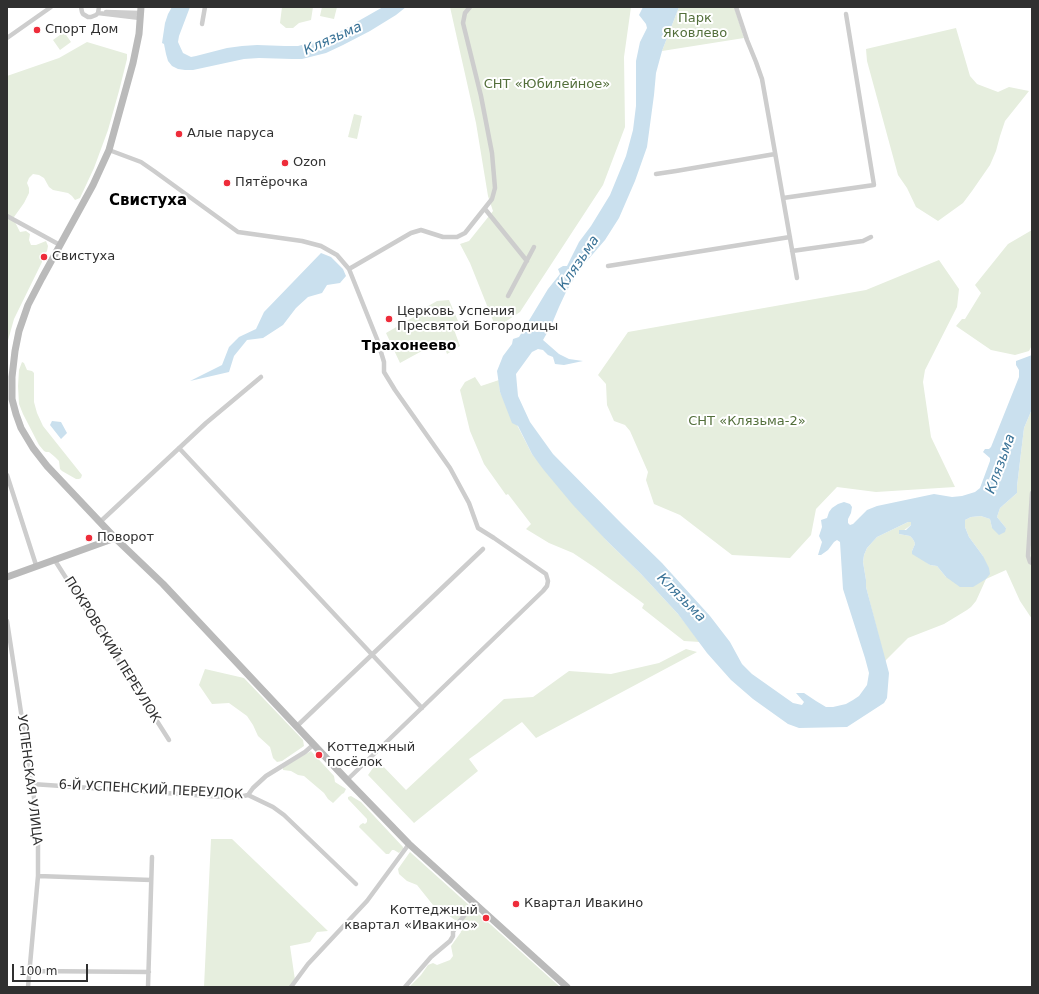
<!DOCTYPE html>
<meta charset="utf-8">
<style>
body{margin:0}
#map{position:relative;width:1039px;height:994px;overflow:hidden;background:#fff;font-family:"DejaVu Sans",sans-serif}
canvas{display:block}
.frame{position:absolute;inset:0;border:8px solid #303030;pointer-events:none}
.scale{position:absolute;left:12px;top:964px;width:76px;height:18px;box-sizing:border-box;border:2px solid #303030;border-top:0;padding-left:5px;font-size:12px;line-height:14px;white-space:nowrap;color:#303030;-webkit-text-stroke:3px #fff;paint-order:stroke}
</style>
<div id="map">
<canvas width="1039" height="994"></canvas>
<div class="frame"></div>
<div class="scale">100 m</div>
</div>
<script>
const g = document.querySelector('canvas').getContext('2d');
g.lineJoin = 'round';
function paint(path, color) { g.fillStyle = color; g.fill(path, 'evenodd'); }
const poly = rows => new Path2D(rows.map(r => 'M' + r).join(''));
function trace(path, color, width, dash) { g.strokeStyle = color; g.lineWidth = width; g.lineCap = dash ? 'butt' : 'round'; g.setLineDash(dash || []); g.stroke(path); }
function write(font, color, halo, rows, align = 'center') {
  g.font = font + ' "DejaVu Sans",sans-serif'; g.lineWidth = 4; g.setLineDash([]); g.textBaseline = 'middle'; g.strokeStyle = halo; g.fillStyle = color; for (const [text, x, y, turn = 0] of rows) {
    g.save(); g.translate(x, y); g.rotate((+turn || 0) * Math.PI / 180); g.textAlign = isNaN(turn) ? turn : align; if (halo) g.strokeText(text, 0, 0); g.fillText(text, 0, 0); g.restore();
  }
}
paint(poly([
 [282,7,313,7,311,20,299,23,293,28,286,28,280,23],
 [322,7,337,7,334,19,320,16],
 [450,7,631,7,624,57,625,127,603,185,520,312,496,328,470,263,460,244,469,241,493,211,488,196,476,123],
 [679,7,734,7,744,38,662,51],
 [956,28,970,76,977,84,998,92,1009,87,1029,91,1005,121,1000,136,996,151,990,165,972,191,963,203,938,221,916,207,907,188,898,175,867,61,866,49],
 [64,32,71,42,60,50,53,40],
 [87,42,127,54,127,59,119,91,108,130,94,168,80,198,75,200,72,196,68,193,53,190,49,187,44,178,39,175,33,174,29,178,27,183,29,188,29,193,24,203,14,217,15,222,20,232,26,231,30,234,29,240,31,245,36,245,46,241,48,246,47,251,43,257,42,262,14,319,7,344,7,76,59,58],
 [354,114,362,116,357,139,348,137],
 [1032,230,1032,345,1029,351,1015,355,991,350,956,326,962,319,965,319,981,293,975,285,1008,244],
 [939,260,959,289,957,307,925,370,923,382,931,437,955,487,876,492,837,487,816,509,811,535,790,558,732,555,680,515,654,504,646,480,648,472,630,431,625,425,614,421,607,405,606,384,598,375,628,332,866,290],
 [449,300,458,321,452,324,460,346,447,354,442,340,400,363,386,333,424,311,423,309,437,301],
 [22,362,24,363,27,370,32,371,34,373,34,402,37,413,43,426,82,475,81,478,79,479,76,479,62,471,60,469,59,461,55,457,49,452,46,452,44,451,39,445,23,414,19,404,18,386,19,370],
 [475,377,481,386,499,380,500,392,532,454,608,542,641,574,678,614,700,642,684,641,642,608,644,604,594,567,573,553,549,543,526,529,531,524,508,494,506,495,484,464,470,431,460,390,465,382],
 [1032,409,1032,619,1020,601,1006,570,986,579,976,601,971,607,967,610,944,624,908,638,885,661,866,587,866,580,863,562,864,555,867,548,877,537,908,522,912,522,911,525,899,534,910,536,912,538,914,541,915,544,912,551,930,565,937,566,946,577,983,556,969,537,965,527,965,520,971,517,981,516,990,519,992,528,1006,528,997,517,1000,508,1017,493,1017,486,1024,428],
 [686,649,697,652,536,738,522,722,469,759,478,771,414,823,368,775,378,761,406,790,504,699,533,697,569,671,611,674,659,663],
 [205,669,244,678,303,740,304,746,282,761,277,762,273,758,270,747,258,736,253,725,247,716,229,703,212,704,199,685],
 [311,751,334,776,335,782,346,789,344,793,342,794,333,803,328,799,324,793,304,776,298,775,291,771,283,770,283,767],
 [351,796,361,802,403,847,403,849,399,853,394,850,392,850,389,854,386,854,359,827,360,825,363,823,365,824,367,822,367,819,348,799,348,797],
 [211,839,232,839,328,931,317,932,310,942,290,946,295,980,290,987,204,987],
 [410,852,560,987,410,987,410,986,421,975,428,965,433,963,437,965,450,960,453,956,451,946,461,932,458,922,433,905,417,885,407,881,399,874,398,869]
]), '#e6eede');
paint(poly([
 [172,7,190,7,179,36,178,42,183,53,191,57,196,56,227,48,242,46,257,45,285,46,298,46,313,42,339,32,383,7,406,7,396,15,370,31,343,45,326,53,302,59,292,59,259,58,244,59,193,70,185,70,178,69,172,66,168,61,166,54,164,44,162,43,165,23,168,14],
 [643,7,679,7,662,51,656,73,654,95,647,147,635,181,619,218,605,240,580,269,566,292,559,307,551,326,543,340,559,354,569,359,583,361,564,365,555,364,553,357,548,355,543,350,538,349,532,352,516,374,518,396,530,422,553,454,622,524,662,563,710,616,730,642,742,664,752,674,793,703,802,705,804,702,796,693,804,693,816,701,826,707,833,707,846,704,853,700,859,696,867,685,869,673,865,658,843,589,840,542,837,540,834,542,828,550,821,555,818,555,822,542,819,536,822,527,821,520,827,518,829,512,832,508,838,504,844,502,850,504,852,507,851,513,848,519,848,523,850,525,853,524,867,510,877,506,934,494,952,497,962,496,975,492,980,488,990,461,990,458,983,452,985,449,989,449,991,447,1019,377,1019,370,1016,365,1016,361,1032,355,1032,409,1024,428,1017,486,1017,493,1000,508,997,517,1006,528,1005,532,999,535,992,528,990,519,981,516,971,517,965,520,965,527,969,537,983,556,989,568,990,574,986,579,973,587,960,587,946,577,937,566,930,565,912,554,912,551,915,544,914,541,912,538,910,536,899,534,899,530,906,530,911,525,911,522,908,522,877,537,867,548,864,555,863,562,866,580,866,587,889,673,887,698,884,703,847,727,799,728,788,724,753,699,731,680,707,653,678,614,641,574,608,542,573,505,543,469,532,454,518,426,512,423,500,392,497,371,503,356,512,344,513,339,519,337,548,289,560,274,558,269,563,266,567,266,579,242,591,226,610,195,626,156,633,130,636,106,636,61,640,42,647,28,646,24,639,15],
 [321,253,331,257,343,269,346,276,340,283,327,285,322,293,308,297,296,308,283,325,263,338,247,340,234,356,229,372,190,381,222,365,229,347,239,337,256,329,264,312],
 [52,421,61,422,67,433,61,439,50,425]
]), '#cae0ee');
trace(poly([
 [81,7,82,12,83,14,88,17,91,17,96,15,98,13,99,7],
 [736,7,747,40,756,62,762,79,770,124,797,278],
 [106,12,140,13],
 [98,13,140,18],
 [202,24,205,7],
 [7,38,51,7],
 [109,150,141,162,154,171,238,232,302,241,321,246,337,255,349,269,377,339,384,362,384,372,395,390,450,468,469,503,478,528,494,538,546,574,548,581,547,586,543,591,347,780],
 [656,174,676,171,775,154],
 [783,198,874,185,846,14],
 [485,209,527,261],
 [7,216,60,245],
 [792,251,863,241,871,237],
 [608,266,790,237],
 [349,269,411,233,421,230,443,237,457,237,465,233,492,199,495,188,492,153,481,96,463,23,465,13,470,7],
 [508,296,534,247],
 [179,448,422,708],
 [7,475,36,565],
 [1032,493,1028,556,1030,562,1032,563],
 [100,522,206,423,261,377],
 [54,559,169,740],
 [7,621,32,784,37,819,38,837,38,876,28,987],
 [296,727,483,549],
 [32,784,224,797,239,797,248,795,273,807,284,815,356,884],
 [248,795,253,788,266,776,305,752,313,745],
 [38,876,151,880],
 [30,971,149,972],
 [148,987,152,857],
 [291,987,308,964,367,901,409,844],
 [405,987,431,957,450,941,453,936,453,932,456,926,474,903]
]), '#cdcdcd', 4.5);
trace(poly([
 [141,7,139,34,133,63,109,150,93,185,42,278,28,305,19,331,15,351,12,377,12,399,16,414,21,428,33,448,47,466,115,538,163,584,347,780,409,844,567,987],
 [7,577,115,538]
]), '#bababa', 7);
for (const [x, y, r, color] of [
 [37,30,4,"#ee2c3a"],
 [179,134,4,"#ee2c3a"],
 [285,163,4,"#ee2c3a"],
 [227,183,4,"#ee2c3a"],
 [44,257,4,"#ee2c3a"],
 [389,319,4,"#ee2c3a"],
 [89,538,4,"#ee2c3a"],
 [319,755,4,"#ee2c3a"],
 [516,904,4,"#ee2c3a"],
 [486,918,4,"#ee2c3a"]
]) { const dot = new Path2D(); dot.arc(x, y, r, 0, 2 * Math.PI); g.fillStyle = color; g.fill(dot); trace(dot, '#fff', 1.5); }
write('13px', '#536f3b', '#fff', [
 ["Парк",695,19],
 ["Яковлево",695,34],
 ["СНТ «Юбилейное»",547,85],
 ["СНТ «Клязьма-2»",747,422]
]);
write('13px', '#303030', '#fff', [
 ["Спорт Дом",45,30],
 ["Алые паруса",187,134],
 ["Ozon",293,163],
 ["Пятёрочка",235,183],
 ["Свистуха",52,257],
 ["Церковь Успения",397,312],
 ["Пресвятой Богородицы",397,327],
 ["Поворот",97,538],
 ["Коттеджный",327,748],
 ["посёлок",327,763],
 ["Квартал Ивакино",524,904],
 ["Коттеджный",478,911,"right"],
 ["квартал «Ивакино»",478,926,"right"]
], 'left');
write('13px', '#303030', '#fff', [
 ["ПОКРОВСКИЙ ПЕРЕУЛОК",112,650,58],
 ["УСПЕНСКАЯ УЛИЦА",29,780,83],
 ["6-Й УСПЕНСКИЙ ПЕРЕУЛОК",151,790,3]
]);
write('italic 14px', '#3a7397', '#fff', [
 ["Клязьма",333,39,-24],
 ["Клязьма",579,263,-56],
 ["Клязьма",1001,464,-70],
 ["Клязьма",681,598,45]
]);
write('bold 14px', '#000', '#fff', [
 ["Трахонеево",409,346]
]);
write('bold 15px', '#000', '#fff', [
 ["Свистуха",148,201]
]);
</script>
